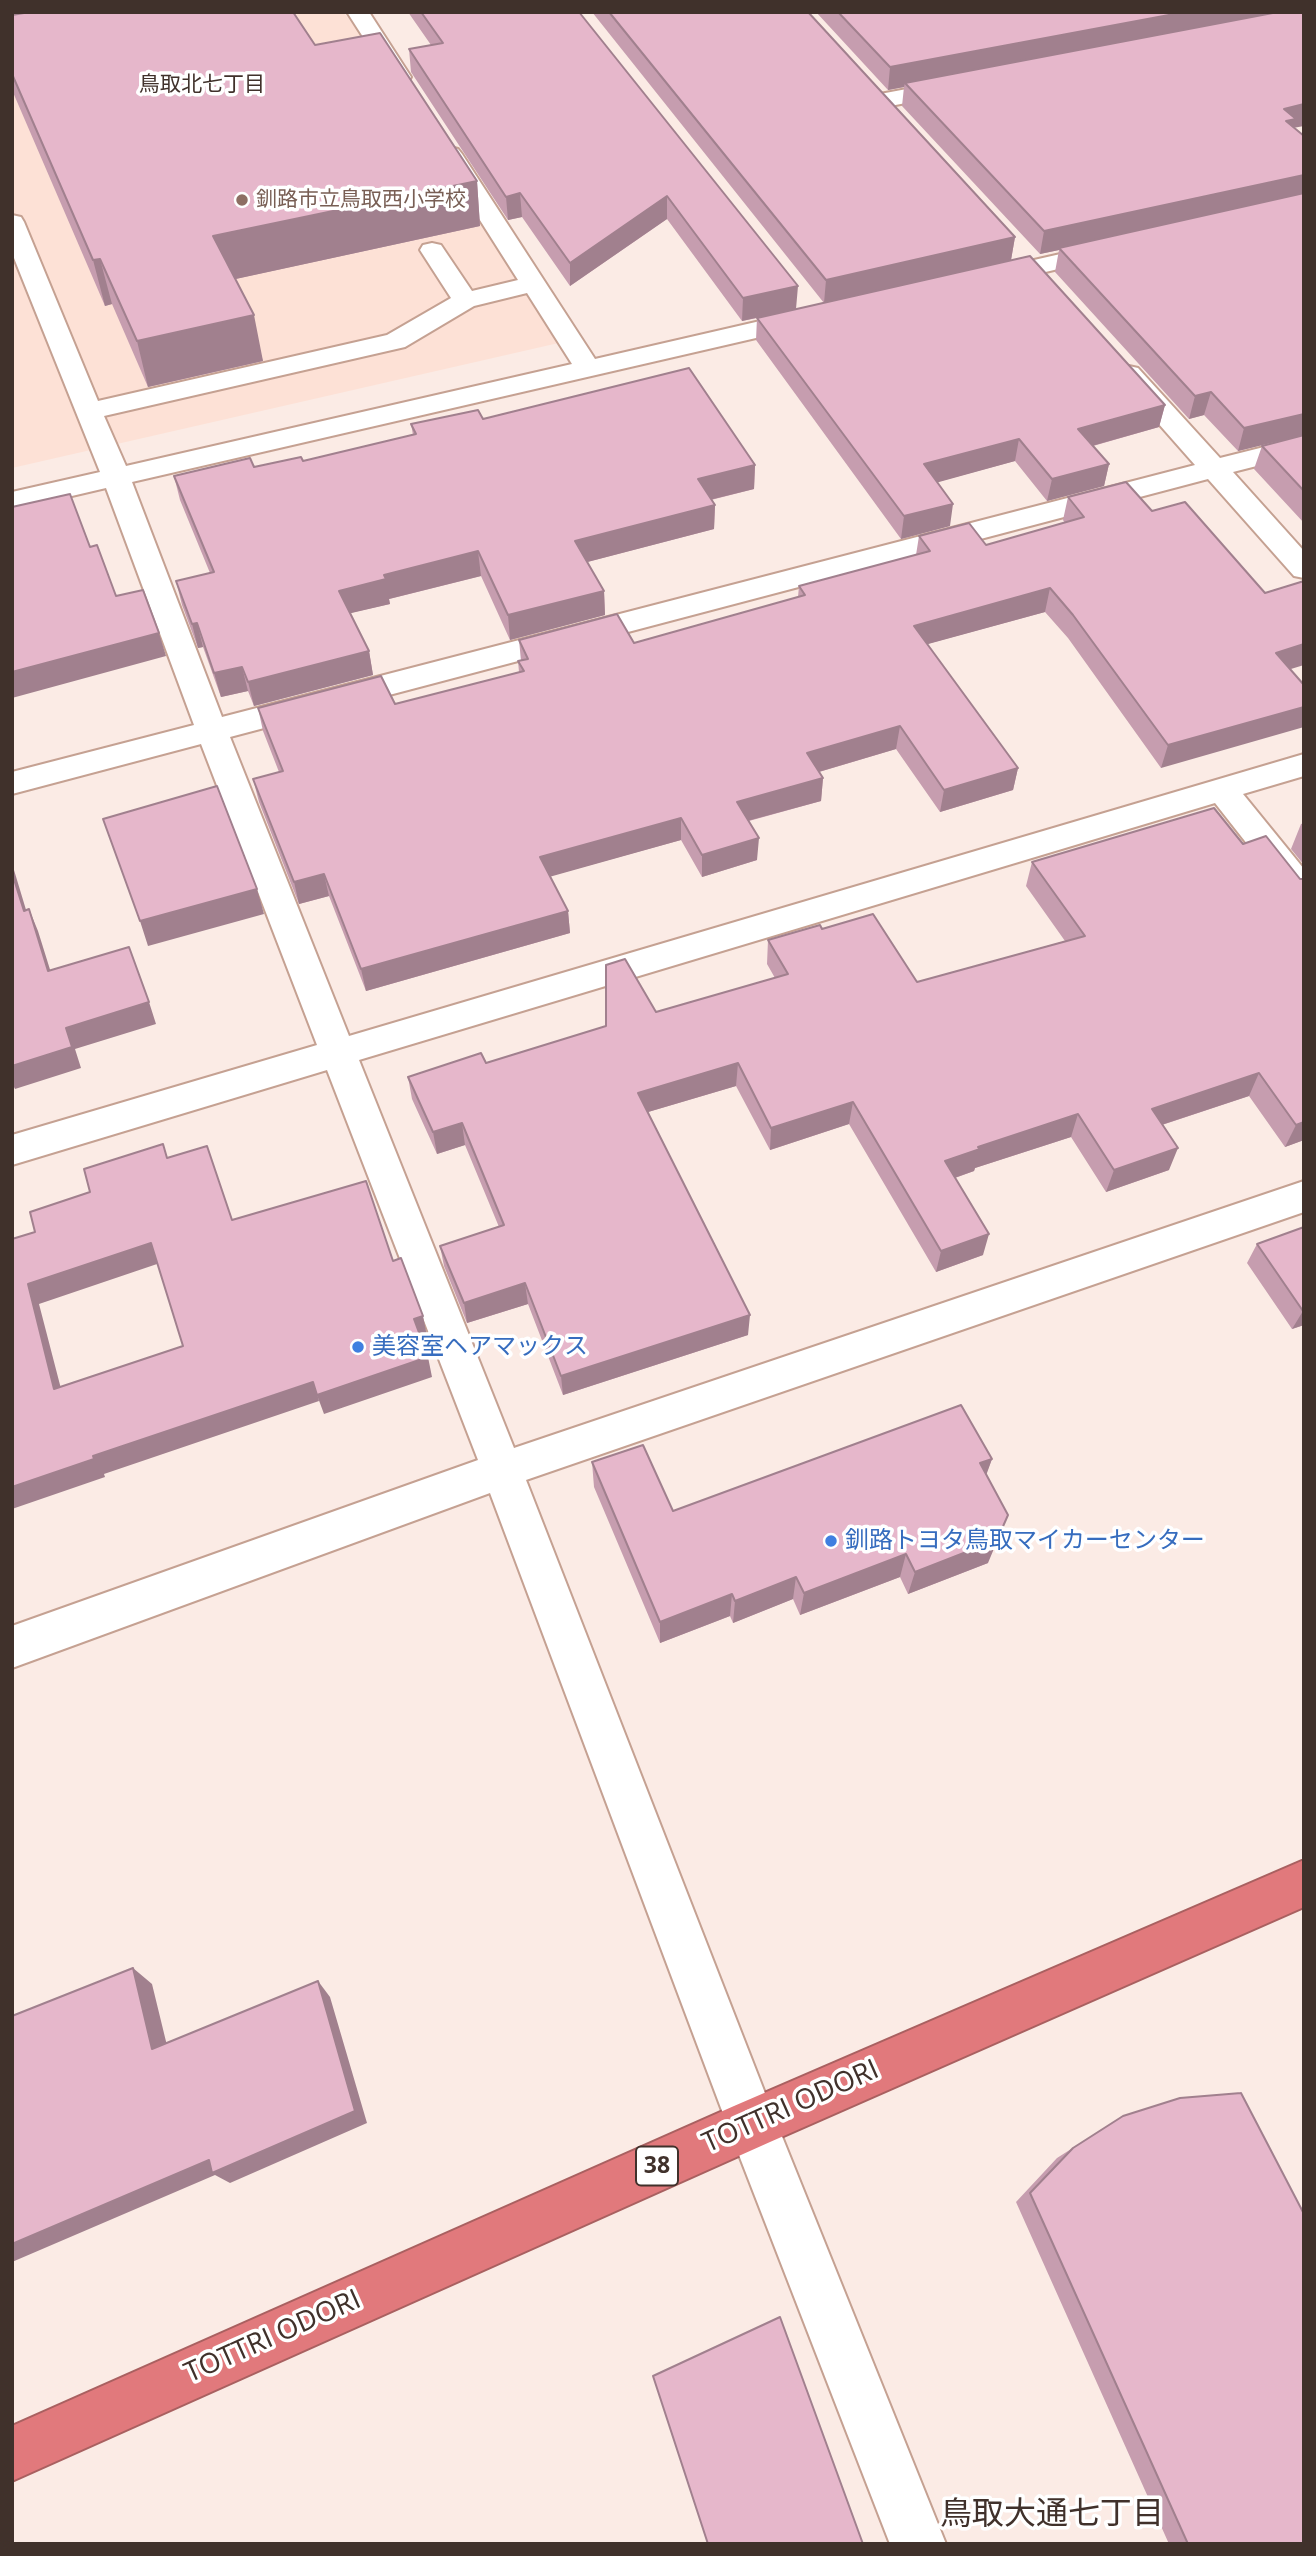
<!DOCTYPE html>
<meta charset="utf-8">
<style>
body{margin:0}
#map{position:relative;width:1316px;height:2556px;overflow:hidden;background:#fbebe5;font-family:"Open Sans",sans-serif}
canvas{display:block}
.frame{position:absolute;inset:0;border:14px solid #40312b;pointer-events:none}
</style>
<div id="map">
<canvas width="1316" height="2556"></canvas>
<div class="frame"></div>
</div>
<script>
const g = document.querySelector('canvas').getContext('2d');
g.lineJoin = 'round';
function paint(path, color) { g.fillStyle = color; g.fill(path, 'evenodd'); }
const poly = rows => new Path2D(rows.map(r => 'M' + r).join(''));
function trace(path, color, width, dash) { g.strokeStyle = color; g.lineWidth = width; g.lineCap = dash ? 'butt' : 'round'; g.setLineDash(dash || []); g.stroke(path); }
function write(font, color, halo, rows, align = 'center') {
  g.font = font + ' "Open Sans","Noto Sans JP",sans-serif'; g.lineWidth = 7; g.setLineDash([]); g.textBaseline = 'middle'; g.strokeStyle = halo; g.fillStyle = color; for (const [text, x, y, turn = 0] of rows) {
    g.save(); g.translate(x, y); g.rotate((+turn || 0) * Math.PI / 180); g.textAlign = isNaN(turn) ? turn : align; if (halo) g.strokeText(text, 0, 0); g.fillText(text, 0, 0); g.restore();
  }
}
paint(poly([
 [200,12,343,12,382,58,563,342,12,468,12,46]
]), '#fde1d6');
const minor = poly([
 [347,12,369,12,411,77,408,82,392,82,347,12],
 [955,80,963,82,966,87,963,92,880,108,872,106,869,101,872,96,880,94,955,80],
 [450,147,458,149,462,154,595,359,808,310,817,313,821,318,817,323,808,326,132,482,222,717,1195,465,1120,380,1116,374,1120,368,1129,366,1138,368,1220,458,1304,437,1304,454,1233,472,1304,551,1304,578,1294,576,1208,479,230,737,349,1036,1304,754,1304,776,1243,794,1304,869,1304,904,1292,901,1215,803,359,1060,514,1448,1304,1181,1304,1212,526,1480,777,2124,946,2544,890,2544,727,2124,490,1493,12,1668,12,1626,478,1460,327,1070,12,1165,12,1135,317,1045,201,744,12,794,12,772,194,725,106,488,12,510,12,492,100,472,12,253,12,215,21,217,24,222,98,401,387,335,451,298,420,250,423,245,432,243,441,245,472,291,518,280,438,154,442,149,450,147],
 [527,293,572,364,126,466,104,416,405,347,474,306,527,293],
 [1109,243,1118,245,1121,250,1118,255,990,285,981,282,977,277,981,272,1109,243]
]);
const highway = poly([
 [1304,1860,1304,1907,770,2142,12,2481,12,2426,734,2106,1304,1860]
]);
trace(minor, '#c5a192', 4);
trace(highway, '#a96060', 4);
paint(minor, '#fff');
paint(highway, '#e1797c');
paint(poly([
 [408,12,579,12,796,309,824,303,592,12,808,12,1015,237,1011,260,1165,405,1159,427,1093,446,1109,464,1104,486,1047,501,1015,461,937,482,950,526,901,539,756,340,757,318,742,321,667,219,570,286,522,217,508,220,411,72,409,49,431,45],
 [816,12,1304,12,1294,128,1304,136,1304,523,1254,469,1262,446,1286,439,1238,451,1204,415,1189,419,1055,272,1059,250,1040,254,902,106,904,87,888,90],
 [12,15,315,45,477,181,480,226,235,279,263,361,148,387,112,304,105,306,12,90],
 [483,419,755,465,754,489,711,500,715,505,714,529,587,562,604,591,605,615,510,640,481,576,389,599,390,604,350,613,369,651,373,675,254,706,248,691,221,697,203,647,198,648,182,605,176,581,210,573,180,500,174,476,303,461,413,435,411,424],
 [1068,497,1152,511,1265,593,1290,669,1161,768,1068,638,1045,612,927,644,1018,768,1013,790,940,812,896,749,819,772,823,778,821,801,749,821,757,860,702,877,681,840,550,876,568,911,570,933,366,991,329,896,299,904,259,802,253,779,279,772,263,731,258,708,395,704,519,672,518,661,521,661,519,640,634,643,798,597,799,586,916,555,919,536,986,545,1065,523,1063,520],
 [1214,808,1304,1140,1285,1147,1249,1096,1162,1125,1169,1170,1106,1192,1071,1137,975,1168,974,1171,955,1178,983,1255,936,1272,849,1124,770,1150,736,1086,648,1112,748,1335,563,1395,528,1304,467,1323,444,1266,440,1246,499,1227,465,1145,437,1154,412,1099,408,1077,486,1063,775,978,767,964,768,940,822,929,917,982,1065,941,1026,886,1032,862],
 [1304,823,1304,865,1291,849,1301,824],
 [1304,1227,1304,1325,1292,1329,1247,1263,1257,1244],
 [992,1459,986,1474,988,1563,908,1594,900,1577,800,1615,793,1599,733,1623,730,1616,660,1643,594,1487,592,1462,673,1511],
 [1123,2116,1304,2544,1169,2544,1016,2202,1057,2158]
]), '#c69daf');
paint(poly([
 [1185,12,1299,12,905,83,904,87,888,90,890,67],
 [1304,104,1304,126,1293,128,1289,142,1284,109],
 [1304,175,1304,196,1059,248,1059,250,1040,254,1044,231],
 [477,181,480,226,222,282,213,236],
 [520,193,522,217,508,220,506,197],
 [667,196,667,219,570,286,570,263],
 [1015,237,1011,260,824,303,826,280],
 [100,259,112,304,105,306,93,260],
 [798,286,796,309,742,321,743,298],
 [254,315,263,361,148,387,137,341],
 [1211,392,1204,415,1189,419,1195,396],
 [1165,405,1159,427,1074,451,1078,429],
 [1304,414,1304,435,1238,451,1244,428],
 [1019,439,1015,461,921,487,924,464],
 [1109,464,1104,486,1047,501,1052,479],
 [755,465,754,489,697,503,698,479],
 [953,504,950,526,901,539,904,516],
 [715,505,714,529,576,565,575,541],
 [478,551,481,576,389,599,390,604,343,615,339,591,384,575],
 [1050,588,1045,612,910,649,914,626],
 [604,591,605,615,510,640,508,615],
 [197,623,203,647,198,648,192,624],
 [159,633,166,656,12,698,12,672],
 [1304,644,1304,665,1268,676,1276,653],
 [369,651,373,675,254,706,248,682],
 [242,667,248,691,221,697,214,673],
 [1304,707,1304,727,1161,768,1168,745],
 [900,726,896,749,805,776,807,753],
 [1018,768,1013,790,940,812,944,790],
 [823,778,821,801,736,824,737,802],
 [681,818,681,840,542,879,540,857],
 [759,838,757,860,702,877,702,855],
 [12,866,14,870,33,933,24,911,12,873],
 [324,874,329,896,299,904,294,882],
 [257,889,264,914,148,946,140,921],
 [29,909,38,931,57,992,48,971],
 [568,911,570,933,366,991,361,969],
 [149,1002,156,1024,75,1049,81,1068,15,1089,12,1083,12,1066,66,1028],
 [738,1063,736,1086,638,1115,638,1093],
 [1259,1073,1249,1096,1143,1131,1152,1109],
 [853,1102,849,1124,770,1150,771,1128],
 [1078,1114,1071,1137,975,1168,974,1171,940,1183,945,1161,978,1147],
 [1304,1122,1304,1140,1285,1147,1296,1125],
 [462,1123,465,1145,437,1154,433,1132],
 [1178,1148,1169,1170,1106,1192,1114,1170],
 [989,1234,983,1255,936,1272,941,1251],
 [151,1243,160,1263,39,1304,66,1408,54,1389,28,1284],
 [525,1283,528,1304,467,1323,464,1303],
 [1303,1311,1304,1311,1304,1325,1292,1329],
 [750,1315,748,1335,563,1395,561,1376],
 [423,1316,427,1336,418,1339,414,1319],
 [428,1357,432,1377,324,1414,317,1395],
 [313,1382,319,1401,104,1474,105,1477,12,1509,12,1487,93,1456],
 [992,1459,983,1484,980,1463],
 [1008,1515,988,1563,908,1594,915,1572],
 [906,1554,900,1577,800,1615,804,1593],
 [796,1577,793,1599,733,1623,735,1601],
 [732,1594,730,1616,660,1643,660,1622],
 [133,1968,152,1984,171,2062,152,2049],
 [318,1981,330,1997,367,2123,230,2183,215,2175,12,2262,12,2244]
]), '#a1808e');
const building = poly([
 [30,12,293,12,315,45,380,33,477,181,213,236,254,315,137,341,100,259,93,260,12,74,12,15,30,12],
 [421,12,579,12,798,286,743,298,667,196,570,263,520,193,506,197,409,49,443,43,421,12],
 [609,12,808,12,1015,237,826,280,609,12],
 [838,12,1185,12,890,67,838,12],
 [1278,12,1304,12,1304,104,1284,109,1296,119,1286,121,1304,136,1304,175,1044,231,905,83,1278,12],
 [1304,193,1304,414,1244,428,1211,392,1195,396,1059,248,1304,193],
 [1030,256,1165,405,1078,429,1109,464,1052,479,1019,439,924,464,953,504,904,516,757,318,1030,256],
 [689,368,755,465,698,479,715,505,575,541,604,591,508,615,478,551,384,575,386,579,339,591,369,651,248,682,242,667,214,673,197,623,192,624,176,581,214,572,174,476,250,458,254,467,301,457,303,461,416,434,411,424,478,410,483,419,689,368],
 [1304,435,1304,491,1262,446,1304,435],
 [1126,482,1152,511,1185,502,1265,593,1304,581,1304,644,1276,653,1304,685,1304,707,1168,745,1073,615,1050,588,914,626,1018,768,944,790,900,726,807,753,823,778,737,802,759,838,702,855,681,818,540,857,568,911,361,969,324,874,294,882,253,779,283,771,258,708,381,676,395,704,524,671,518,661,528,659,519,640,617,614,634,643,805,595,799,586,930,551,919,536,969,523,986,545,1084,517,1068,497,1126,482],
 [70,494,90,547,97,545,116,596,143,590,159,633,12,672,12,507,70,494],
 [217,786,257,889,140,921,103,819,217,786],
 [1214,808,1243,844,1266,836,1300,879,1304,879,1304,1122,1296,1125,1259,1073,1152,1109,1178,1148,1114,1170,1078,1114,978,1147,980,1149,945,1161,989,1234,941,1251,853,1102,771,1128,738,1063,638,1093,750,1315,561,1376,525,1283,464,1303,440,1246,504,1225,462,1123,433,1132,408,1077,481,1053,486,1063,606,1026,606,965,625,959,656,1012,788,974,768,940,820,925,822,929,873,914,917,982,1085,936,1032,862,1214,808],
 [12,873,24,911,29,909,48,971,129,947,149,1002,66,1028,72,1047,12,1066,12,873],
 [163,1144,167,1158,207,1146,232,1220,366,1181,393,1261,401,1258,423,1316,414,1319,428,1357,317,1395,313,1382,93,1456,94,1459,12,1487,12,1239,35,1232,30,1212,90,1192,84,1169,163,1144],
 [151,1243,183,1346,54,1389,28,1284,151,1243],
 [1304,1227,1304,1311,1303,1311,1257,1244,1304,1227],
 [961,1405,992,1459,980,1463,1008,1515,997,1540,915,1572,906,1554,804,1593,796,1577,735,1601,732,1594,660,1622,592,1462,643,1445,673,1511,961,1405],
 [133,1968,152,2049,318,1981,355,2111,212,2173,209,2160,12,2244,12,2016,133,1968],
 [1241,2093,1304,2214,1304,2544,1188,2544,1030,2193,1073,2148,1123,2116,1180,2098,1241,2093],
 [780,2317,863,2544,708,2544,653,2376,780,2317]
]);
paint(building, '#e6b7cb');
trace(building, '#a1808e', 2);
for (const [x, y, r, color] of [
 [242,200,7,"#8d6e63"],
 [358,1347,7,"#3f7fe0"],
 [831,1541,7,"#3f7fe0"]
]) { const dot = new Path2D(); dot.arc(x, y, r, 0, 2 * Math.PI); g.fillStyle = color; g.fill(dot); trace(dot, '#fff', 2.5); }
write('21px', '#40312b', '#fff', [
 ["鳥取北七丁目",202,85]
]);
write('21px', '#785e54', '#fff', [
 ["釧路市立鳥取西小学校",256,200]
], 'left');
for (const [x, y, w] of [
 [657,2166,42]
]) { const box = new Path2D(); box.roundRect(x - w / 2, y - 19.5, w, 39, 5); g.fillStyle = '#fff'; g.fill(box); trace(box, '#40312b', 2); }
write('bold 23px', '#40312b', null, [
 ["38",657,2166]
]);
write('24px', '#366cbe', '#fff', [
 ["美容室ヘアマックス",372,1347],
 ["釧路トヨタ鳥取マイカーセンター",845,1541]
], 'left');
write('28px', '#40312b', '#fff', [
 ["TOTTRI ODORI",791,2107,-24],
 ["TOTTRI ODORI",273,2337,-24]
]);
write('32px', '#40312b', '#fff', [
 ["鳥取大通七丁目",1052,2515]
]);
</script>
